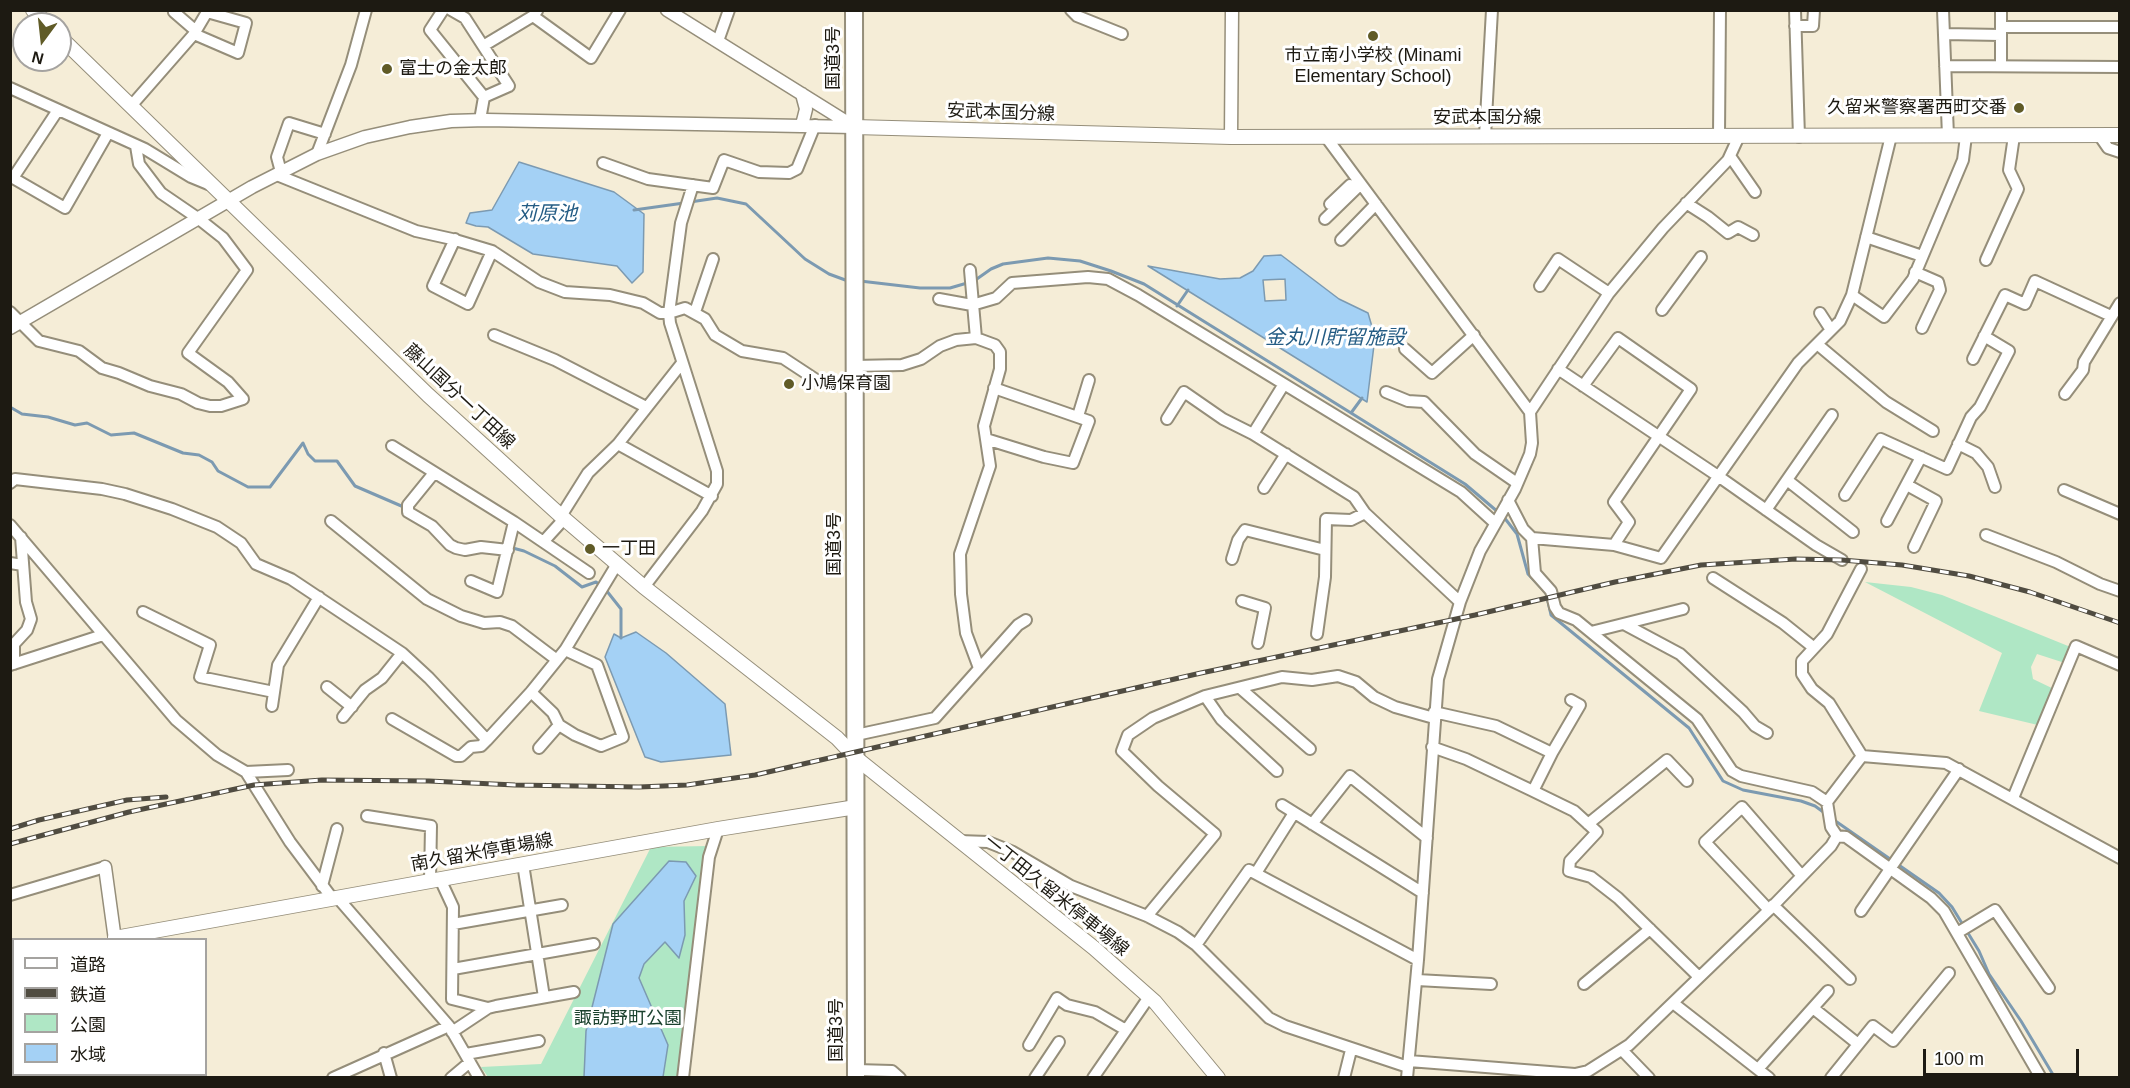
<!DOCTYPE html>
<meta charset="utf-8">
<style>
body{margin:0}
#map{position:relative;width:2130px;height:1088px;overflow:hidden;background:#f5edd7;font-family:Arial,"Noto Sans JP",sans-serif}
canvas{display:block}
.frame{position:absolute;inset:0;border:12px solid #1d1a12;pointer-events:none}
.legend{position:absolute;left:12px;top:938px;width:195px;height:138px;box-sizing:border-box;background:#fff;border:2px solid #a5a3a0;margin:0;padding:8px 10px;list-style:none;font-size:18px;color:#1d1a12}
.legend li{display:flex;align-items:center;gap:12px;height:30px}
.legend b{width:30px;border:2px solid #a5a3a0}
.north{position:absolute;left:12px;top:12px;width:60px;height:60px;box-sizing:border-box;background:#fff;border:2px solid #a5a3a0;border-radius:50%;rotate:195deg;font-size:16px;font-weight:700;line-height:24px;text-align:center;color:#1d1a12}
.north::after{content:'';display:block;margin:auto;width:21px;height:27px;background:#605b27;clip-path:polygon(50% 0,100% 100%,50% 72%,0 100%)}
.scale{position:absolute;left:1923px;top:1049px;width:156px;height:27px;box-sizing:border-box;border:3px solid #1d1a12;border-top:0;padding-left:8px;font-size:18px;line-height:21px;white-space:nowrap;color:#1d1a12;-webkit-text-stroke:4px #fff;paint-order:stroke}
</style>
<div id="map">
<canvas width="2130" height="1088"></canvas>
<div class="frame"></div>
<ul class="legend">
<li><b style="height:8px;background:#fff"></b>道路</li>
<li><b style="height:8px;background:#504c41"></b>鉄道</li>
<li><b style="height:16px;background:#afe7c5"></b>公園</li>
<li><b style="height:16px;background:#a4d1f5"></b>水域</li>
</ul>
<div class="north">N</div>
<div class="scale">100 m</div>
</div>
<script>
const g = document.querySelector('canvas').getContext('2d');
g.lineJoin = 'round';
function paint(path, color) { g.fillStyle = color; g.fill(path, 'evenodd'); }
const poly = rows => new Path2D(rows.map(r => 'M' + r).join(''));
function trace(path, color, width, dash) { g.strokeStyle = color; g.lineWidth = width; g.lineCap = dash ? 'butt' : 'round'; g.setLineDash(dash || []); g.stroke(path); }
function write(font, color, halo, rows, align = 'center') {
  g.font = font + ' Arial,"Noto Sans JP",sans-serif'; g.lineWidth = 6; g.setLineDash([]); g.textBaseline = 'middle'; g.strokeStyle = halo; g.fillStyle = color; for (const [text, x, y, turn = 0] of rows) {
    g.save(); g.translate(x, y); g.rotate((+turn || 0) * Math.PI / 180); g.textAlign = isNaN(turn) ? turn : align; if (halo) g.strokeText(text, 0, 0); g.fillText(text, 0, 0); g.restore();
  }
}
paint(poly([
 [1865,582,1911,587,1942,595,2078,650,2071,665,2037,654,2031,667,2033,679,2058,691,2042,726,1979,711,2002,653],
 [709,846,679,1077,488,1077,481,1067,541,1064,651,847]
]), '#afe7c5');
const water = poly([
 [519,162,614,192,644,214,643,272,632,283,617,266,533,254,488,227,476,226,466,223,470,213,492,210,519,162],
 [1281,255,1339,299,1368,313,1375,337,1367,402,1148,266,1220,279,1240,278,1253,271,1264,256,1281,255],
 [1285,279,1286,300,1265,301,1263,280,1285,279],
 [636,632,666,653,725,704,731,755,661,762,645,757,605,657,614,634,621,638,636,632],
 [669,861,686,862,696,876,684,901,685,935,679,958,665,942,644,964,639,978,668,1045,663,1077,584,1077,586,1031,613,924,669,861]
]);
paint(water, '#a4d1f5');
trace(water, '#7c9ab1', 1.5);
trace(poly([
 [690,202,717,198,746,204,805,259,829,274,848,281],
 [634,210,684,203],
 [860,281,920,288,950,288,974,281,991,269,1003,264,1048,258,1080,261,1111,271,1144,284,1465,484,1498,512],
 [1177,306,1188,290],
 [10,407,22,414,48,417,75,425,87,423,111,435,134,433,183,453,199,455,212,462,218,471,248,487,270,487,303,443,308,454,315,461,337,461,355,486,406,508],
 [1351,413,1362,398],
 [1503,516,1517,534,1528,574,1546,593,1551,615,1689,728,1723,781,1743,790,1801,801,1815,806,1826,814],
 [509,547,524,551,555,566,582,587,596,582,601,586],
 [606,590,621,609,621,638],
 [1834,820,1939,893,1952,907,1979,951,1989,974,2021,1021,2055,1078]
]), '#7c9ab1', 3);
const minor = poly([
 [175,10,174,12,196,31],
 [443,10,430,30,484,97,480,120],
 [451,10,465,18,509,86,484,97],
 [1071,10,1077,16,1122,34],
 [1795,10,1799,137],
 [1943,10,1948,136],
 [533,16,591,58,620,10],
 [1795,26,1813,26,1814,10],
 [2001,27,2120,27],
 [1944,34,2001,35],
 [718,41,729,10],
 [483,46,533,16,537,11],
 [1945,66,2120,67],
 [2001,66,2001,10],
 [10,88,145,149,191,177,208,184],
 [131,106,194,34,207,12,246,23,238,53,194,34],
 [58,110,13,178,65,208,108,133],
 [1719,135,1720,10],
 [2099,135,2108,148,2120,152],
 [1485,136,1492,10],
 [1326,137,1530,412,1532,443,1530,454,1515,489,1480,551,1460,602,1438,679,1418,960,1407,1078],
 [317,154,351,65,366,10],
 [1730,156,1755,192],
 [603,163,648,179,713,188,724,160,759,172,789,173,797,169,815,125],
 [281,172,277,157,289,123,325,134],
 [277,175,416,231,452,239,492,251,539,282,565,292,610,295,643,303,660,313,669,313,685,308,705,319,715,335,742,351,783,358,821,383,854,386],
 [1686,203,1708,217,1728,233,1738,227,1753,235],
 [1330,204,1350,185],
 [1325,219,1361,184],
 [1866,237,1922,256],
 [455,239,433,286,468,304,492,251],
 [1341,240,1376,204],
 [1986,260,2018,189,2009,170,2014,136],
 [970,270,976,338],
 [1915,272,1938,282,1940,290,1922,328],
 [1540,286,1558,259,1609,293],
 [1852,295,1884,317,1913,279,1963,160,1966,136],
 [939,299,972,305,996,298,1012,283,1088,277,1108,279,1138,295,1461,492,1495,523],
 [1662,310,1701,257],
 [10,312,39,341,79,351,102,368,119,373,150,386,181,394,198,403,210,406,221,406,243,399,228,382,188,353,247,270,223,238,199,219,161,193,139,164,136,146],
 [695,312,713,259],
 [1820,313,1831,330],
 [494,335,555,360,646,407],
 [1817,344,1886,402,1933,431],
 [1405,349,1432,373,1474,335],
 [1973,359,2005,295,2025,304,2035,281,2111,316],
 [854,366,902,365,921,359,940,346,956,340,976,338,995,345,1000,352,1000,369,984,426,990,466,960,554,961,594,966,633,979,668],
 [1558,369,1718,476,1816,545,1842,560],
 [1284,384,1253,434,1354,497,1365,513],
 [1583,386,1618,338,1691,389,1614,502,1629,522,1614,545],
 [1386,392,1408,401,1424,402,1475,454,1517,483],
 [2065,394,2083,370,2084,362,2120,303],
 [1530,412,1609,293,1663,228,1728,160,1739,136],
 [1078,416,1089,380],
 [1167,419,1184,392,1223,419,1253,434],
 [986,439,1044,457,1073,463,1089,421,994,388],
 [618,444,712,496],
 [1958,444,1976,453,1988,467,1995,487],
 [392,446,514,522,589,573],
 [434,473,408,505,408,512,432,526,450,545,456,548,465,550,481,547,508,550],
 [1787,480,1853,532],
 [10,483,15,479,102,489,125,494,172,509,217,527,241,543,256,564,291,579,402,653,429,678,487,740,531,692,565,650,617,564],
 [1907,485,1936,501,1914,547],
 [1264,488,1286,454],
 [2064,490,2120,514],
 [1845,495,1881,439,1947,469,1971,417,1980,407,2009,351,1984,336],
 [1508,500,1523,529,1532,538,1535,573,1551,591,1555,607,1559,613,1576,620,1697,719,1732,771,1741,776,1812,792,1827,802],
 [1766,510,1832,415],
 [561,516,588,473,618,444,682,363],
 [331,521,427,599,461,616,484,623,500,622,512,626,557,660],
 [1887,521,1921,457],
 [10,525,176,720,217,755,246,772,290,842,332,898],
 [1986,535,2056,562,2100,584,2120,591],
 [1532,538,1614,545,1661,558,1798,363,1840,321,1852,295,1891,136],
 [544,541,564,519],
 [1232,559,1238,540,1245,530,1325,550],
 [10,563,23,565],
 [1861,569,1827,634,1802,661,1802,674,1812,689,1829,703,1862,756],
 [1713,578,1783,623,1813,647],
 [471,581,497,592,514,522],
 [644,587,702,511,717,484,717,471,670,323,669,313,681,223,693,185],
 [1242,601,1265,608,1258,643],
 [143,612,210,645,200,677,274,692],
 [1624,624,1680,654,1743,712,1755,726,1767,733],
 [1591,632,1683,609],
 [1317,634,1325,577,1326,519,1351,520,1365,513,1460,602],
 [14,664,14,644,27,630,31,619,26,602,21,537],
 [10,665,103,635],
 [327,687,352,707],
 [1240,688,1310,749],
 [531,692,553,713,559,725,575,735,601,746,623,737,597,665,565,650],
 [1205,696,1221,719,1277,771],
 [272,706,278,665,319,597],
 [1434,712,1496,726,1552,753,1533,791,1574,811,1597,832,1570,861,1569,871,1591,877,1618,898,1699,977],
 [343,717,365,690,382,678,402,653],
 [392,719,456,756,461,756,471,747,481,746,487,740],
 [856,735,935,718,1018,625,1026,620],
 [1432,747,1466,759,1533,791],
 [539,748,559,725],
 [1552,753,1580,705,1571,700],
 [1862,756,1946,763,2120,858],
 [246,772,288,770],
 [2013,798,2076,646,2120,665],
 [1282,805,1423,893],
 [367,816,431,826,430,881],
 [1312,824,1350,776,1427,838],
 [1588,824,1667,760,1687,781],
 [1837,836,1846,837,1931,898,1944,911,2041,1078],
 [959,841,988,842,1013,852,1071,886,1147,916,1178,932,1196,945,1269,1018,1285,1026,1408,1067],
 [523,864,544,997],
 [1256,873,1294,813],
 [440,879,453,907,452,999,488,1008],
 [322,886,337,829],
 [10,895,105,867],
 [337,897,449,1026,479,1078],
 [1773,905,1850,979],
 [1769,910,1705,842,1742,807,1802,876],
 [1861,911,1959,769],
 [1147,916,1215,834,1158,786,1122,751,1128,735,1153,718,1205,696,1282,677,1312,680,1338,676,1356,682,1374,697,1395,707,1434,718],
 [453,924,562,905],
 [1957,933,1995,910,2049,988],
 [1196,945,1249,870,1418,960],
 [453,969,594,944],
 [1417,980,1491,984],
 [1584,984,1650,929],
 [1673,1003,1769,1078],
 [1813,1008,1858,1044],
 [452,1032,488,1008,496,1006,574,992],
 [1029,1045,1057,998,1067,1005,1095,1012,1126,1030],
 [1622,1050,1649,1078],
 [384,1053,391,1078],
 [466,1054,539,1041],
 [10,1060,14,1056],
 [1409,1061,1575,1074,1588,1071,1629,1045,1769,910,1831,846,1837,836,1831,827,1827,802,1862,756],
 [1758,1069,1828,991],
 [856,1070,892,1071,900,1078],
 [333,1078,449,1026],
 [451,1078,470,1062],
 [683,1078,709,857,718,829],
 [1035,1078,1059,1042],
 [1093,1078,1149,997],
 [1344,1078,1351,1050],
 [1831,1078,1873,1026,1893,1041,1949,973]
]);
const tertiary = poly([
 [667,10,853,126],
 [802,125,806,109,802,94],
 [1231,137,1232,10],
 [10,328,252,187,317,154,365,137,410,127,451,121,486,120,854,127],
 [105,867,115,940],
 [130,1074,130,1078]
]);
const secondary = poly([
 [33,10,47,24],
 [60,37,428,395,561,516,644,587,837,738,856,758,886,782,1094,948,1155,1002,1218,1078],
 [854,127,1231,137,2120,135],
 [115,938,718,829,856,807]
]);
const trunk = poly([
 [854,10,856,1078]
]);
trace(minor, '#958e7a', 14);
trace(tertiary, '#958e7a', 15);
trace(secondary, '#958e7a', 16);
trace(trunk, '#958e7a', 20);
trace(minor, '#fff', 10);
trace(tertiary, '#fff', 12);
trace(secondary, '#fff', 14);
trace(trunk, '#fff', 16);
const rail = poly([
 [10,829,39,820,127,800,166,797],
 [10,844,129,812,254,785,322,780,429,781,515,785,639,787,687,785,755,775,1201,673,1475,615,1615,582,1701,565,1796,559,1842,560,1902,565,1969,576,2030,592,2120,623]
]);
trace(rail, '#504c41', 5);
trace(rail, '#fff', 3, [9]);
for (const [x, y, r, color] of [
 [1373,36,6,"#605b27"],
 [387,69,6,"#605b27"],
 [2019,108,6,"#605b27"],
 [789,384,6,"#605b27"],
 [590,549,6,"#605b27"]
]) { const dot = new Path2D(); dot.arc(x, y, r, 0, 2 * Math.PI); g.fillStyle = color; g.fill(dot); trace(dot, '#fff', 2); }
write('18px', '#1d1a12', '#fff', [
 ["市立南小学校 (Minami",1373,56,"center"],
 ["Elementary School)",1373,77,"center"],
 ["富士の金太郎",399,69],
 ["久留米警察署西町交番",2007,108,"right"],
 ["小鳩保育園",801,384],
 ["一丁田",602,549]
], 'left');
write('18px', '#1d1a12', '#fff', [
 ["国道3号",834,58,-90],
 ["安武本国分線",1001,113,2],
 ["安武本国分線",1487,118],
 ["藤山国分一丁田線",459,397,43],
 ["国道3号",835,544,-90],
 ["南久留米停車場線",482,853,-10],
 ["一丁田久留米停車場線",1056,896,39],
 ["国道3号",837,1030,-90]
]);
write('18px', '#1a412d', '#fff', [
 ["諏訪野町公園",628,1019]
]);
write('italic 20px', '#245c84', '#fff', [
 ["苅原池",547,214],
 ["金丸川貯留施設",1335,338]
]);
</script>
